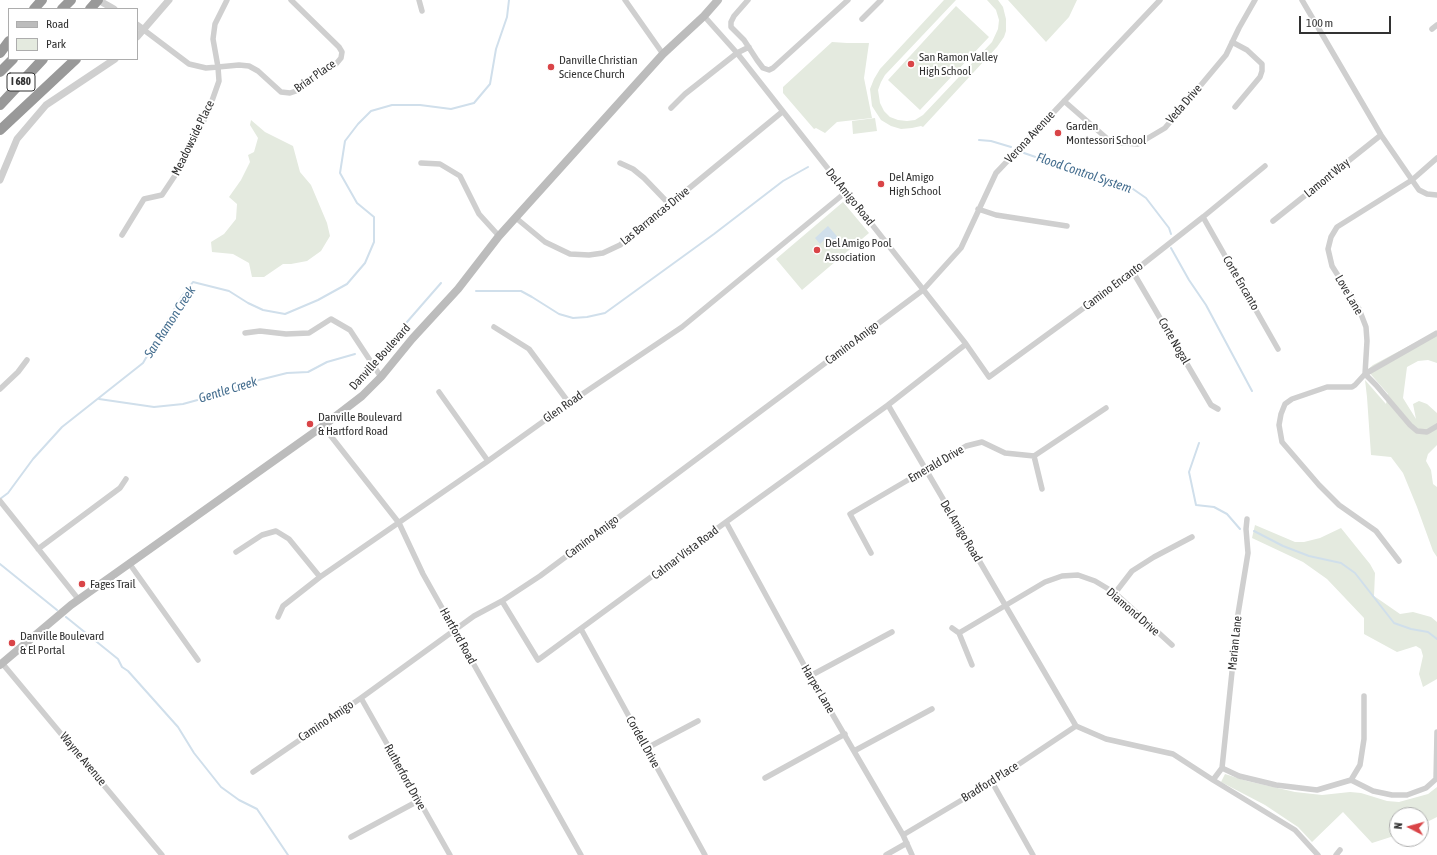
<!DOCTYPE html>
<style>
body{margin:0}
#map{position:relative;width:1437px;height:855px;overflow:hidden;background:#fff;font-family:"Asap Condensed",sans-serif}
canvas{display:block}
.legend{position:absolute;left:8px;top:8px;width:130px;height:52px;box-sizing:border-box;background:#fff;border:1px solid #adadad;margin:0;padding:5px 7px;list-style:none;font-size:12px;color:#323232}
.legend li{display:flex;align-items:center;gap:8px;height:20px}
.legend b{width:20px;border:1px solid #adadad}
.north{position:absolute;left:1389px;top:807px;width:40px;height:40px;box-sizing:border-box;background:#fff;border:1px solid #adadad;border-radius:50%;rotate:276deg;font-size:11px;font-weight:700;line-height:16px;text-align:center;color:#323232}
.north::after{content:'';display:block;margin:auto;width:14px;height:18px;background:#d94447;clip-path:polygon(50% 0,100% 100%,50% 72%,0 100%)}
.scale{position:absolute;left:1299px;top:16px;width:92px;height:18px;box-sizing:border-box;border:2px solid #323232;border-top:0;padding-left:5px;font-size:12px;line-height:14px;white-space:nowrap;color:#323232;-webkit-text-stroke:3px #fff;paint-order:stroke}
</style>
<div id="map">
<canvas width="1437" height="855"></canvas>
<ul class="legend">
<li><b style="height:5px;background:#bcbcbc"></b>Road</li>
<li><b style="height:11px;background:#e4eadf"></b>Park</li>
</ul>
<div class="north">N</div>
<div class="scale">100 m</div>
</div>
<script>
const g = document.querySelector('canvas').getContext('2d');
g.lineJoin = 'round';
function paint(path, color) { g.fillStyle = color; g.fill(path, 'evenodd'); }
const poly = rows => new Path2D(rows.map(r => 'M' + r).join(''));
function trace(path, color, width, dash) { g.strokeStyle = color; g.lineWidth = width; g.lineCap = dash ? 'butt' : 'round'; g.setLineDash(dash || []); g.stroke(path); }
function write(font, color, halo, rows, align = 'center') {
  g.font = font + ' "Asap Condensed",sans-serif'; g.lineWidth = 4; g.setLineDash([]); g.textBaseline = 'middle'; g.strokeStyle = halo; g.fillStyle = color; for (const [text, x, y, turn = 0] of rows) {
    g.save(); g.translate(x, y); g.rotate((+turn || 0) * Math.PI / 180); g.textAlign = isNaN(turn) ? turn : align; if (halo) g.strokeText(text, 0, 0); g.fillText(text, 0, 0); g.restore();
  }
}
paint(poly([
 [944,0,956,0,885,75,881,82,878,90,880,103,884,111,890,117,898,120,907,121,915,120,923,115,992,42,998,29,999,20,996,10,987,0,998,0,1003,7,1006,19,1006,31,1004,37,997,47,923,127,921,126,912,128,901,129,891,126,881,120,872,106,870,89,874,79,880,69],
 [1008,0,1077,0,1069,17,1046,42],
 [956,6,989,37,920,110,888,80],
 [832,42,847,43,869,43,864,78,872,118,837,122,825,133,816,128,814,129,783,93,783,87],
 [875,118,877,131,853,134,852,121],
 [251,120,265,132,293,146,300,172,311,185,327,223,330,236,321,251,307,261,291,264,283,264,264,277,252,277,249,263,233,254,212,252,211,242,224,234,236,219,237,204,229,197,241,180,250,162,248,155,254,152,258,138,250,125],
 [843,202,869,233,802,290,776,259],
 [1437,331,1437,363,1428,360,1418,361,1407,367,1403,398,1416,419,1413,404,1419,401,1427,404,1437,413,1437,445,1428,454,1426,461,1431,470,1433,484,1437,487,1437,557,1433,551,1417,507,1403,473,1391,457,1371,455,1367,397,1365,380,1386,404,1388,394,1367,370,1373,365],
 [1255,525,1295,542,1304,542,1320,538,1341,528,1370,564,1375,573,1374,596,1400,614,1413,612,1431,617,1437,622,1437,679,1423,687,1419,674,1423,656,1421,649,1416,646,1397,652,1364,634,1364,618,1327,579,1303,562,1252,538],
 [1225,774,1247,781,1295,792,1322,795,1350,792,1361,793,1387,801,1399,802,1428,794,1437,787,1437,817,1421,825,1421,815,1397,815,1397,835,1372,843,1343,812,1312,842,1298,827,1265,805,1221,782]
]), '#e4eadf');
paint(poly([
 [828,226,842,242,835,248,826,238,820,244,815,238]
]), '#d0dfeb');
trace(poly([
 [979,140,991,141,1011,147],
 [1024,153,1076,171,1114,182,1133,189,1146,198,1169,228,1171,234],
 [1171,248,1189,280,1206,305,1252,391],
 [476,291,521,291,532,297,559,314,573,318,587,317,605,313,714,234,783,181,808,167],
 [400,330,441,283],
 [99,399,154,407,183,404,212,396,247,383,287,373,308,372,327,362,355,354],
 [1199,443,1189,472,1196,505,1214,507,1227,514,1240,529],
 [0,499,8,493,33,459,62,427,143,363,182,296,193,282,229,291,248,303,263,310,285,314,318,300,347,284,365,263,374,242,374,217,357,203,340,173,345,141,358,124,371,111,392,105,420,105,451,109,474,103,490,84,496,49,507,17,509,0],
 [1254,531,1283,546,1309,556,1341,563,1355,573,1394,623,1411,629,1428,632,1437,639],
 [0,564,57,610],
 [66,617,118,659,122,667,128,671,178,727,194,753,221,787,239,800,257,809,288,855]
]), '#d0dfeb', 2);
trace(poly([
 [227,0,215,24,213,39,218,67,239,65,249,66,258,71,281,92,290,93,299,90,316,75,336,64,341,58,342,52,339,47,291,0],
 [419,0,422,11],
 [625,0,663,54],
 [748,0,734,16,731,22,731,27,744,40,757,60,763,68,769,70,773,68,848,0],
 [1302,0,1381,135,1412,180,1419,190,1427,194,1437,195],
 [704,16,737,53,966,344,989,377,1133,272,1203,217,1265,166],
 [862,19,881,0],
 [1432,29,1437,25],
 [1232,42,1247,50,1262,64,1262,71,1260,77,1235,107],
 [1064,101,1111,142,1138,144,1165,128,1226,55,1239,28,1255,0],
 [671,108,685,94,737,53,749,47],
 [421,163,440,164,460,176,479,214,499,236],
 [620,163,633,169,644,178,670,205],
 [978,209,996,215,1067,226],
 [1203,217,1278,349],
 [516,218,545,242,570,254,589,255,603,253,620,245,782,112],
 [1273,221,1381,135],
 [122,235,144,199,162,195,182,165,208,112,219,81,218,67,206,68,189,64,144,30],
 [1133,272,1211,405,1218,409],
 [494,327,529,349,569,403],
 [245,333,260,331,286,334,309,333,331,319,350,330,381,377],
 [1437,333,1365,374,1376,385,1410,425,1417,431,1427,432,1437,426],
 [966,344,888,405,1076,726,1106,739,1173,754,1213,780,1222,768,1239,776,1276,785,1317,790,1351,780,1373,791,1392,795,1407,795,1426,788,1436,779,1437,732],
 [0,389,18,372,27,360],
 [439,392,488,461],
 [323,426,399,523,423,574,581,855],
 [1034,456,1042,489],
 [0,501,79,600],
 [726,522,810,676,903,835,912,855],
 [38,549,120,488,126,479],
 [236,552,262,535,276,531,289,539,320,577],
 [871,553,850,514,966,446,982,442,1005,453,1034,456,1106,408],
 [1399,561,1376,531,1339,505,1319,485,1282,442,1279,425,1281,414,1285,404,1292,399,1327,387,1352,387,1355,385,1365,374,1367,341,1366,327,1359,309,1332,266,1328,249,1331,237,1337,227,1412,180,1437,158],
 [129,563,198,660],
 [1115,593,1132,571,1154,557,1192,537],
 [502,601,538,660,726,522,888,405],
 [278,617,283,606,320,577,488,461,569,403,682,327,846,192],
 [952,628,959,633,972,665],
 [581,629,705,855],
 [959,633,1045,582,1062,576,1078,575,1095,581,1115,593,1172,645],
 [2,663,162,855],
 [810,676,892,632],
 [361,698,450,855],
 [647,748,698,721],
 [854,751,932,709],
 [1222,768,1238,614,1248,553,1246,529,1247,519],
 [253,772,361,698,474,616,502,601,540,576,923,290,961,248,996,173,1160,0],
 [765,778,845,734],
 [1213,780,1295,830,1318,855],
 [1351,780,1360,765,1364,739,1364,696],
 [992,782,1033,855],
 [903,835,992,782,1076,726],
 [351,837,418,801],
 [886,855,907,843],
 [1336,855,1340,850]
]), '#cfcfcf', 5.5);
trace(poly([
 [98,0,114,9],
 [137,25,144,30],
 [137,37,169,0],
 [0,180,17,139,46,105,115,59]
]), '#cfcfcf', 7);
trace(poly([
 [0,665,71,605,323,426,362,396,381,377,412,339,458,289,499,236,663,54,704,16,718,0]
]), '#bcbcbc', 8);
trace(poly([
 [34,9,42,0],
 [62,9,71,0],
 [0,53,9,41],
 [0,72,13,59],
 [0,105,43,59],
 [0,130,76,59]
]), '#999', 10);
trace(poly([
 [90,9,98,0]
]), '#999', 10);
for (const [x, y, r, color] of [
 [911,64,4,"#d94447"],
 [551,67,4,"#d94447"],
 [1058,133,4,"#d94447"],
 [881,184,4,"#d94447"],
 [817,250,4,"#d94447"],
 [310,424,4,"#d94447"],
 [82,584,4,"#d94447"],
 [12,643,4,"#d94447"]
]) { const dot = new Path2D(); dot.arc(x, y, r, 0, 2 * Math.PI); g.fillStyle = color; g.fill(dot); trace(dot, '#fff', 1.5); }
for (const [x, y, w] of [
 [21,82,28]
]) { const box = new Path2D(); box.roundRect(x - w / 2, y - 9, w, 18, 3); g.fillStyle = '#fff'; g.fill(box); trace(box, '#323232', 1); }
write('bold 11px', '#323232', null, [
 ["I 680",21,82]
]);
write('12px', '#323232', '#fff', [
 ["San Ramon Valley",919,57],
 ["High School",919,71],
 ["Danville Christian",559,60],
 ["Science Church",559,74],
 ["Garden",1066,126],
 ["Montessori School",1066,140],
 ["Del Amigo",889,177],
 ["High School",889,191],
 ["Del Amigo Pool",825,243],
 ["Association",825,257],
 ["Danville Boulevard",318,417],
 ["& Hartford Road",318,431],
 ["Fages Trail",90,584],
 ["Danville Boulevard",20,636],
 ["& El Portal",20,650]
], 'left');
write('12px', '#323232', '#fff', [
 ["Briar Place",315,76,-35],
 ["Veda Drive",1184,104,-49],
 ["Verona Avenue",1030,137,-47],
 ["Meadowside Place",193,138,-64],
 ["Lamont Way",1327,178,-39],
 ["Del Amigo Road",850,197,51],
 ["Las Barrancas Drive",655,216,-39],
 ["Corte Encanto",1241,283,60],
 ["Camino Encanto",1113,286,-37],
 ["Love Lane",1349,295,60],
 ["Corte Nogal",1174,341,60],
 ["Camino Amigo",852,343,-37],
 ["Danville Boulevard",380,357,-48],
 ["Glen Road",563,407,-35],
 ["Emerald Drive",936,464,-30],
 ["Del Amigo Road",961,531,59],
 ["Camino Amigo",592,537,-37],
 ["Calmar Vista Road",685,553,-37],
 ["Diamond Drive",1133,612,41],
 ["Hartford Road",458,636,61],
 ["Marian Lane",1235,643,-84],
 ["Harper Lane",818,689,59],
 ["Camino Amigo",326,721,-34],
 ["Cordell Drive",643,742,61],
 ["Wayne Avenue",83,759,50],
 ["Rutherford Drive",405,777,61],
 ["Bradford Place",990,782,-32]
]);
write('italic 13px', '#456e8f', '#fff', [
 ["Flood Control System",1084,173,19],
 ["San Ramon Creek",170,322,-57],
 ["Gentle Creek",228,390,-17]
]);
</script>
